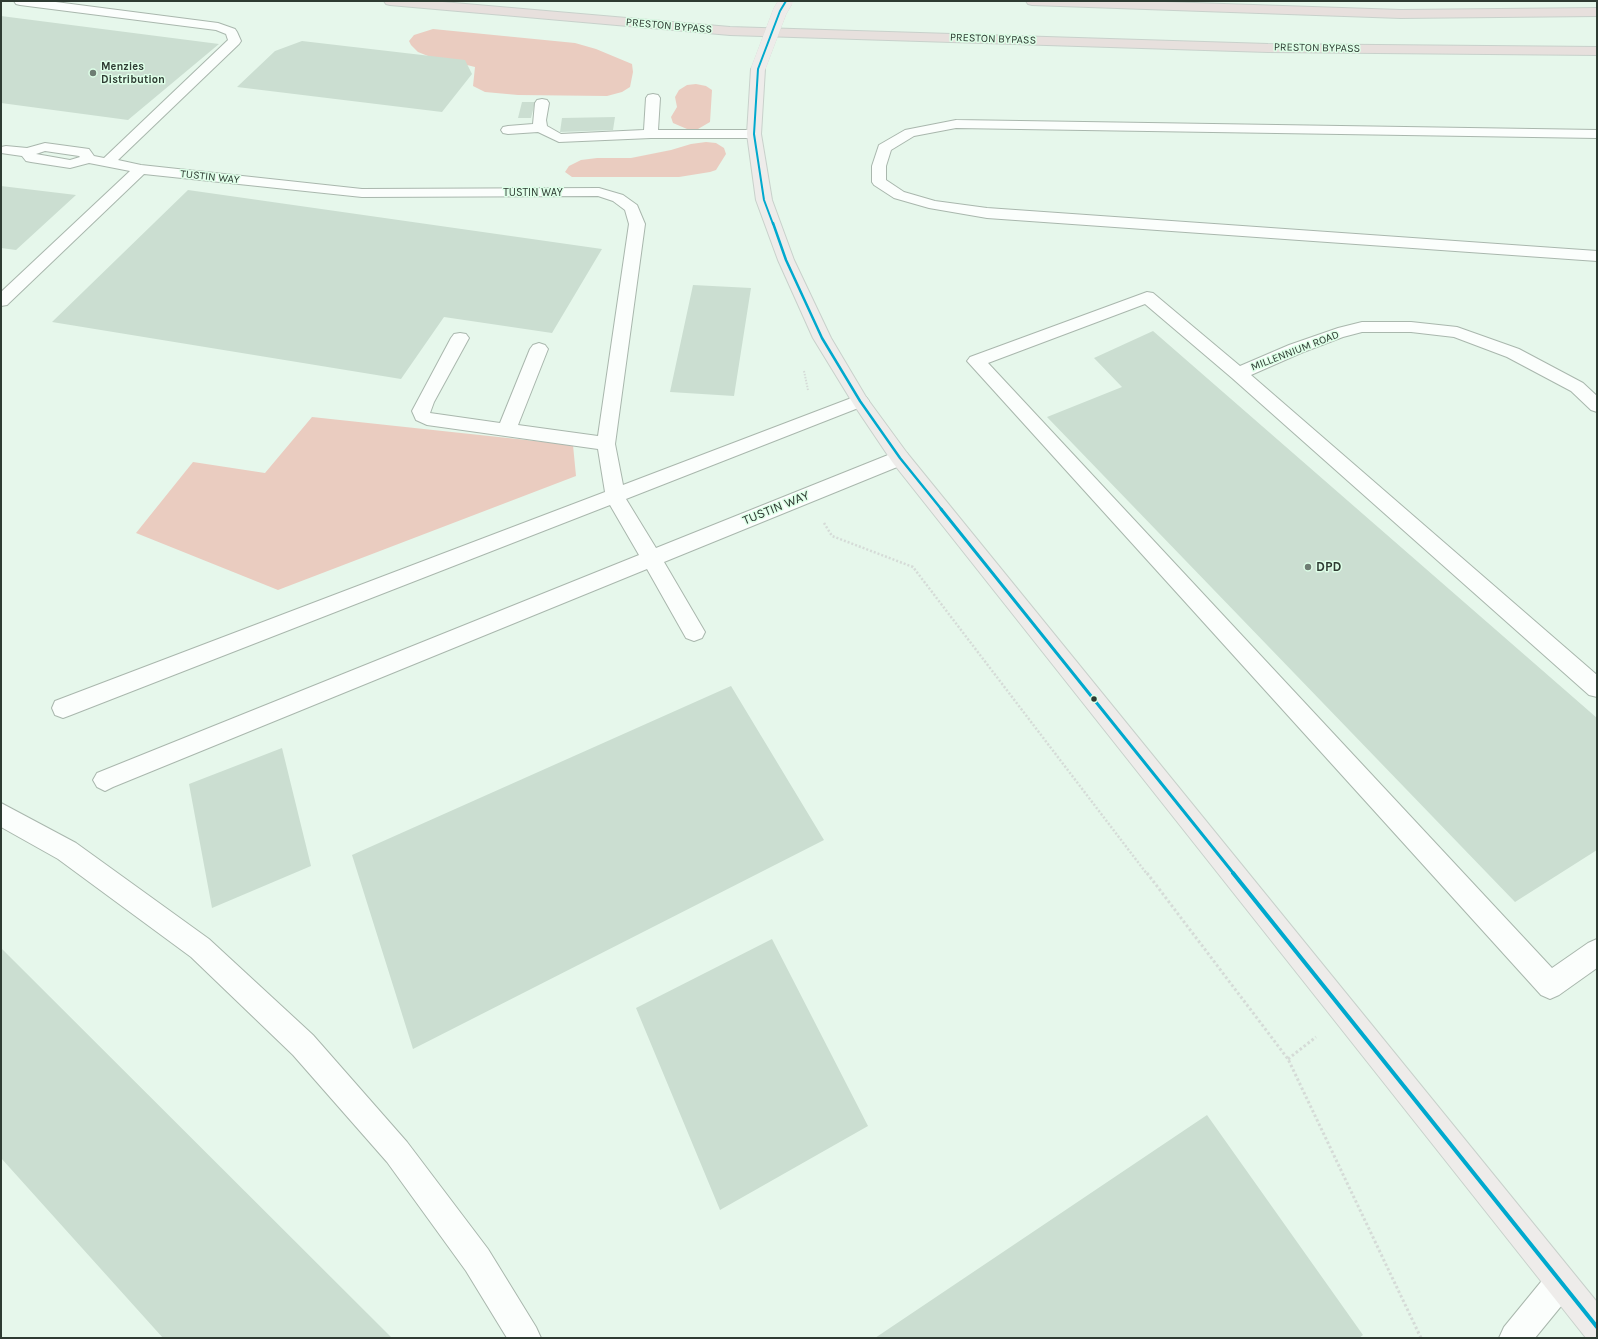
<!DOCTYPE html>
<style>
body{margin:0}
#map{position:relative;width:1598px;height:1339px;overflow:hidden;background:#e6f7eb;font-family:Karla,sans-serif}
canvas{display:block}
.frame{position:absolute;inset:0;border:2px solid #2e3b32;pointer-events:none}
</style>
<div id="map">
<canvas width="1598" height="1339"></canvas>
<div class="frame"></div>
</div>
<script>
const g = document.querySelector('canvas').getContext('2d');
g.lineJoin = 'round';
function paint(path, color) { g.fillStyle = color; g.fill(path, 'evenodd'); }
const poly = rows => new Path2D(rows.map(r => 'M' + r).join(''));
function trace(path, color, width, dash) { g.strokeStyle = color; g.lineWidth = width; g.lineCap = dash ? 'butt' : 'round'; g.setLineDash(dash || []); g.stroke(path); }
function write(font, color, halo, rows, align = 'center') {
  g.font = font + ' Karla,sans-serif'; g.lineWidth = 3; g.setLineDash([]); g.textBaseline = 'middle'; g.strokeStyle = halo; g.fillStyle = color; for (const [text, x, y, turn = 0] of rows) {
    g.save(); g.translate(x, y); g.rotate((+turn || 0) * Math.PI / 180); g.textAlign = isNaN(turn) ? turn : align; if (halo) g.strokeText(text, 0, 0); g.fillText(text, 0, 0); g.restore();
  }
}
paint(poly([
 [433,29,575,43,596,49,632,64,633,72,630,87,622,92,607,96,518,95,485,92,473,86,475,67,463,64,448,64,418,52,411,45,409,41,414,35],
 [696,84,706,86,712,90,710,122,698,129,687,129,673,123,671,117,677,107,675,97,679,90,687,85],
 [706,142,716,143,724,148,726,154,716,170,710,172,679,177,572,177,565,172,569,166,581,160,597,158,631,158,671,150,691,144],
 [312,417,573,445,576,476,278,590,136,533,193,462,265,473]
]), '#eaccc0');
paint(poly([
 [1,16,219,44,128,120,1,103],
 [302,41,465,60,472,74,442,112,237,87,275,51],
 [522,102,535,102,531,118,518,118],
 [615,117,613,130,560,132,562,118],
 [1,186,76,195,16,250,1,248],
 [188,190,602,249,552,333,444,317,401,379,52,322],
 [693,285,751,288,734,396,670,392],
 [1153,331,1597,718,1597,850,1515,902,1047,417,1122,387,1094,358],
 [731,686,824,840,413,1049,352,855],
 [282,748,311,866,212,908,189,784],
 [772,939,868,1126,720,1210,636,1008],
 [1,948,392,1338,163,1338,1,1158],
 [1207,1115,1363,1335,1359,1338,875,1338]
]), '#cbded1');
const minor = poly([
 [14,1,48,1,218,23,235,29,237,32,241,41,239,44,118,160,141,165,362,189,599,188,623,195,637,205,645,224,615,444,623,485,854,397,860,395,866,397,869,401,866,405,626,499,656,548,893,453,900,451,907,453,909,458,907,463,664,562,705,632,702,638,694,641,686,638,647,569,113,787,105,791,97,787,93,780,97,773,639,555,610,505,71,715,63,718,55,715,52,708,55,701,605,492,598,449,427,425,416,420,412,411,451,338,454,334,460,333,466,334,469,338,434,402,430,413,500,423,530,349,533,345,539,343,545,345,548,349,518,425,598,436,629,224,625,210,613,201,598,196,362,197,144,174,7,305,1,306,1,292,130,171,89,163,70,168,31,162,26,161,22,156,1,153,1,147,6,146,27,148,45,143,89,149,94,156,104,158,228,40,226,34,216,30,20,5,16,4,14,1],
 [45,151,79,156,80,157,70,160,36,154,45,151],
 [653,94,658,95,660,98,658,130,754,130,759,131,761,134,759,137,754,138,651,138,559,142,538,132,508,134,503,133,501,130,503,127,508,126,533,124,535,103,537,100,542,99,547,100,549,103,546,120,547,126,561,134,644,130,646,98,648,95,653,94],
 [956,120,1597,130,1597,138,956,128,914,136,891,150,886,166,886,180,904,192,935,201,987,208,1597,251,1597,261,987,218,929,208,894,198,874,185,872,182,872,166,879,145,905,130,956,120],
 [1147,292,1153,293,1240,366,1289,345,1338,328,1362,322,1411,322,1457,327,1519,349,1583,383,1597,396,1597,412,1591,410,1571,391,1507,357,1454,337,1411,332,1362,332,1343,337,1301,353,1251,375,1597,675,1597,697,1589,695,1232,378,1145,304,988,363,1552,968,1588,943,1597,939,1597,968,1559,995,1550,999,1541,995,967,361,970,357,1147,292],
 [1,803,76,843,209,939,313,1035,407,1142,488,1249,536,1327,541,1338,507,1338,466,1271,387,1162,293,1055,191,957,58,859,1,827,1,803],
 [1560,1267,1571,1272,1576,1283,1571,1294,1535,1338,1499,1338,1504,1327,1549,1272,1560,1267]
]);
const major = poly([
 [758,65,763,66,765,69,761,134,772,200,794,260,831,338,866,397,907,453,1597,1302,1597,1338,1586,1338,893,463,854,405,813,338,778,260,756,200,747,134,751,69,753,66,758,65]
]);
const highway = poly([
 [384,1,431,1,730,27,1268,44,1597,47,1597,55,1268,52,730,35,390,5,386,4,384,1],
 [1026,1,1135,1,1401,10,1597,8,1597,16,1401,18,1032,5,1028,4,1026,1]
]);
trace(minor, '#a9b7ad', 2);
trace(major, '#c8d1cb', 2);
trace(highway, '#c8d1cb', 2);
trace(poly([
 [804,371,808,390]
]), '#d5dbd7', 2, [1.5, 1.5]);
trace(poly([
 [824,523,832,536,913,567,1147,874]
]), '#d5dbd7', 2.5, [2, 2]);
trace(poly([
 [1147,873,1288,1059,1421,1338],
 [1288,1059,1316,1037]
]), '#d5dbd7', 3, [2.5, 2.5]);
paint(minor, '#fbfefc');
paint(major, '#eeecea');
paint(highway, '#e7e0dd');
const majorBridge = poly([
 [758,69,780,11,786,1]
]);
trace(majorBridge, '#c8d1cb', 14, []);
trace(majorBridge, '#eeecea', 14);
trace(poly([
 [773,224,764,200,754,134,758,69,780,11,786,1]
]), '#00a9ce', 2);
trace(poly([
 [773,223,786,260,822,338,860,401,900,458,942,510]
]), '#00a9ce', 2.5);
trace(poly([
 [941,509,1234,874]
]), '#00a9ce', 3);
trace(poly([
 [1233,873,1597,1327]
]), '#00a9ce', 4);
for (const [x, y, r, color] of [
 [93,73,4,"#6e7d73"],
 [1308,567,4,"#6e7d73"],
 [1094,699,3.5,"#2e3b32"]
]) { const dot = new Path2D(); dot.arc(x, y, r, 0, 2 * Math.PI); g.fillStyle = color; g.fill(dot); trace(dot, '#deffe8', 1.5); }
write('11px', '#2e3b32', '#deffe8', [
 ["PRESTON BYPASS",669,26,5],
 ["PRESTON BYPASS",993,39,2],
 ["PRESTON BYPASS",1317,48,1],
 ["TUSTIN WAY",210,177,6],
 ["TUSTIN WAY",533,193],
 ["MILLENNIUM ROAD",1295,351,-21]
]);
write('bold 11px', '#2e3b32', '#deffe8', [
 ["Menzies",101,67],
 ["Distribution",101,80]
], 'left');
write('13px', '#2e3b32', '#deffe8', [
 ["TUSTIN WAY",776,508,-22]
]);
write('bold 13px', '#2e3b32', '#deffe8', [
 ["DPD",1316,567]
], 'left');
</script>
